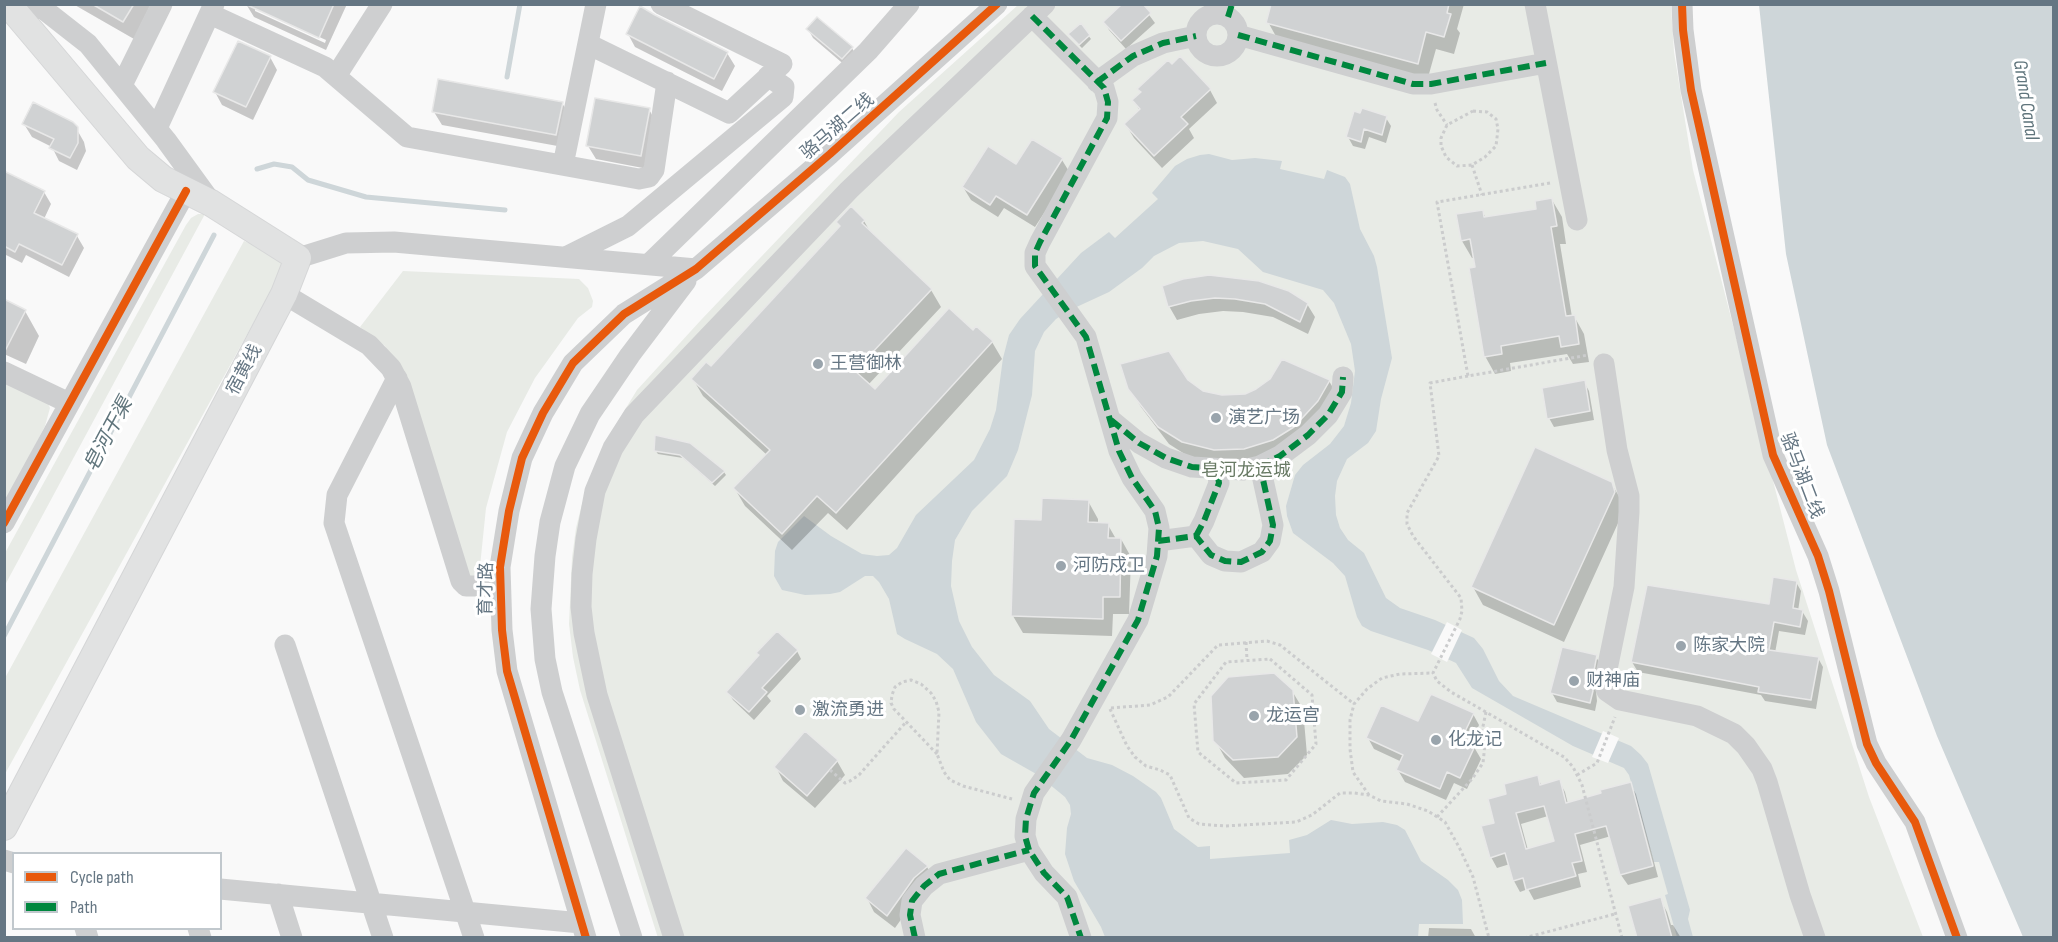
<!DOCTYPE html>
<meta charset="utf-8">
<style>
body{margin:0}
#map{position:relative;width:2058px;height:942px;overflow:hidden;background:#f9f9f9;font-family:"Sofia Sans Condensed",sans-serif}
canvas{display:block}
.frame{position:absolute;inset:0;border:6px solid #657683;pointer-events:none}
.legend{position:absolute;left:12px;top:852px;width:210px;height:78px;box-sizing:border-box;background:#fff;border:2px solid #c1c8cd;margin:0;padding:8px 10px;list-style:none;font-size:18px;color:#657683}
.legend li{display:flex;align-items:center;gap:12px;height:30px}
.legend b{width:30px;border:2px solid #c1c8cd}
</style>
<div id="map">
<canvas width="2058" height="942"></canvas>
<div class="frame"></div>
<ul class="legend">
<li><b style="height:8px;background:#e8590c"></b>Cycle path</li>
<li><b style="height:8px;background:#00873e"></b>Path</li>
</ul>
</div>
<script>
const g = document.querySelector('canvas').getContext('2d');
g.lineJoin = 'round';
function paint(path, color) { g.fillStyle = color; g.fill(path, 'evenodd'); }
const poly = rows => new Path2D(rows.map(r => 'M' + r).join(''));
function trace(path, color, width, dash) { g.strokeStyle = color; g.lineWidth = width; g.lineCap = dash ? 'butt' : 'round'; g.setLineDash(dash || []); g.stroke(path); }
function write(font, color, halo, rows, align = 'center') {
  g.font = font + ' "Sofia Sans Condensed","Noto Sans SC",sans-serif'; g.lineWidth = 6; g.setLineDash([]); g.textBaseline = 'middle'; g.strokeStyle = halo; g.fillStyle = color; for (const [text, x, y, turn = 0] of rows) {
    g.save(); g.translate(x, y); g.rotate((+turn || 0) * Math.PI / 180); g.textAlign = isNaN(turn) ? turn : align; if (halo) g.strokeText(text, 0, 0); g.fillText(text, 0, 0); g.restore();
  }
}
paint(poly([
 [1018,5,1671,5,1674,52,1693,170,1796,570,1869,797,1923,937,658,938,580,690,573,657,569,624,572,558,576,528,582,504,607,439,637,390,701,320,899,112],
 [198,214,205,214,5,585,5,553,186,225,191,218],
 [244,241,274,252,281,259,282,271,5,774,5,678],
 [403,271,579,279,588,288,593,301,592,307,578,318,535,378,507,432,486,508,479,576,468,577,385,346,360,327],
 [5,381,47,401,50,408,45,426,5,503]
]), '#e8ebe6');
paint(poly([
 [1759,5,2053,5,2053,937,2023,937,1937,736,1827,445,1786,254],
 [1209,154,1232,160,1255,158,1282,161,1280,169,1324,179,1327,170,1345,177,1350,184,1360,229,1374,256,1377,267,1392,358,1381,399,1376,431,1368,443,1347,459,1337,481,1335,496,1336,515,1340,528,1348,540,1364,553,1386,598,1400,608,1435,620,1474,638,1483,649,1499,681,1513,696,1631,746,1641,755,1648,764,1690,910,1688,919,1693,937,1677,937,1665,895,1668,894,1659,862,1654,862,1629,775,1624,768,1573,746,1472,688,1456,663,1428,650,1371,631,1362,626,1357,617,1345,576,1333,563,1293,533,1287,516,1286,506,1295,475,1303,465,1330,444,1344,426,1351,403,1355,371,1351,344,1334,303,1323,290,1263,272,1238,249,1203,241,1179,243,1154,256,1142,268,1109,292,1070,310,1056,319,1044,332,1035,351,1032,395,1018,450,1007,476,972,511,955,540,952,561,951,586,959,621,972,647,994,675,1030,701,1049,729,1087,758,1112,765,1133,776,1156,792,1161,798,1174,829,1198,847,1210,846,1210,859,1290,853,1289,840,1307,835,1331,820,1352,824,1383,822,1397,825,1405,830,1421,861,1448,880,1458,890,1462,900,1463,924,1419,924,1418,938,1105,937,1101,927,1074,881,1065,854,1067,828,1071,814,1070,805,1065,797,1038,775,1001,754,976,722,953,669,937,654,905,639,897,634,889,599,879,582,873,576,865,576,840,592,830,594,805,595,782,590,774,576,775,551,778,542,804,516,831,536,862,554,877,556,889,555,897,548,916,515,974,460,990,429,996,410,1003,358,1009,335,1020,319,1081,253,1109,232,1115,238,1158,199,1152,193,1175,166,1187,159,1200,155]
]), '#ced6d9');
paint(poly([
 [1447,622,1462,630,1447,662,1431,654],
 [1603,731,1619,738,1608,763,1592,757]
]), '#f9f9f9');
paint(poly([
 [73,4,151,4,134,39],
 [246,4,347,4,326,50,254,17],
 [255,8,326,40,325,43,255,11],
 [1141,4,1155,23,1126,49,1109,30,1105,22],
 [1273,4,1464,4,1457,29,1460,33,1454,54,1436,49,1427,81,1278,40,1268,22],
 [817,19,852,48,857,57,847,67,813,38,808,29],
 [1080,25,1091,39,1082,48,1072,38],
 [628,34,727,53,735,66,722,91,635,47],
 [270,57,277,70,253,120,222,105,215,92],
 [1139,89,1210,90,1217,103,1189,129,1194,138,1162,168,1134,138,1126,125,1140,111,1134,101,1142,94],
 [562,103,570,116,563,147,442,125,434,112],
 [649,109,656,123,648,169,596,159,588,146],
 [1386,118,1391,126,1386,143,1369,137,1365,149,1353,146,1348,137],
 [24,124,76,128,84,142,86,151,77,170,59,161,52,147,32,137],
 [1032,141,1062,160,1070,173,1035,227,1004,208,998,217,971,200,963,187,1016,166],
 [4,173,44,192,51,204,44,219,77,236,84,248,69,277,26,255,22,263,4,254],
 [1552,200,1562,217,1566,244,1560,244,1572,317,1574,316,1584,334,1589,362,1573,364,1567,354,1510,363,1511,371,1495,374,1485,356,1475,258,1472,258,1462,241,1482,211,1486,218,1538,210],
 [864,221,872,235,931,290,941,307,868,385,876,391,973,332,992,342,1002,359,847,530,828,513,792,550,745,506,735,489,767,455,703,396,693,379,711,368],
 [1164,287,1307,304,1315,317,1308,334,1273,317,1243,312,1223,311,1199,314,1177,320,1169,306],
 [4,301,25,311,39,336,26,364,4,354],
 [1329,381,1339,398,1255,466,1194,460,1169,444,1141,407,1130,389,1186,382,1203,392,1222,397,1246,396],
 [1584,382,1589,391,1594,420,1554,427,1549,418],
 [690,444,724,472,726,475,715,486,683,458,658,454,655,450],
 [1611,483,1622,501,1624,510,1564,642,1483,605,1473,587],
 [1088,501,1098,519,1098,524,1108,525,1116,539,1121,539,1131,557,1129,614,1113,614,1112,636,1023,633,1013,616,1043,522],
 [1796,582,1801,591,1798,611,1802,611,1808,621,1805,635,1779,631,1775,653,1818,658,1823,667,1816,709,1765,701,1761,695,1638,672,1632,662,1770,606],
 [797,651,801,659,767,696,771,701,754,720,733,700,728,692],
 [1596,657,1601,665,1596,691,1597,701,1595,711,1557,702,1552,693],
 [1292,691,1303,709,1307,755,1288,774,1244,778,1225,758,1215,740],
 [1473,714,1479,725,1470,746,1474,747,1481,759,1467,789,1454,783,1446,800,1405,782,1398,770,1402,762,1374,749,1368,738,1419,723],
 [805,734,837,761,845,775,815,808,783,781,776,767],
 [1537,777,1542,786,1559,781,1565,792,1568,804,1630,784,1636,794,1658,877,1628,885,1621,875,1611,836,1580,845,1587,872,1578,874,1581,887,1534,900,1528,889,1520,892,1514,881,1510,864,1497,868,1491,857,1496,824,1508,795],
 [1548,816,1555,842,1528,850,1521,824],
 [927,867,934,880,921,891,895,928,874,912,867,898],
 [1660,899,1667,912,1671,925,1673,925,1681,938,1635,938],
 [1429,928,1471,929,1476,938,1428,938]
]), '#0003');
trace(poly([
 [507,77,520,4],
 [257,169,274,164,292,167,308,180,366,197,505,210],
 [4,636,214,235]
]), '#ced6d9', 5);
const building = poly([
 [92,4,134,4,123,22,92,4],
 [245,4,334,4,319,38,245,4],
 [1122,4,1143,4,1151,13,1121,41,1103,22,1122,4],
 [1271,4,1449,4,1447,13,1451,14,1444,37,1426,32,1418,64,1266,23,1271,4],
 [640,6,655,15,728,52,714,79,626,34,640,6],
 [817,17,853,47,842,59,806,29,817,17],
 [1081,23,1090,35,1079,45,1068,34,1081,23],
 [238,41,271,56,246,107,213,92,238,41],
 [1180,56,1211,89,1181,117,1188,124,1154,156,1124,124,1140,109,1132,100,1141,92,1137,89,1168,60,1172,64,1180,56],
 [438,79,563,102,556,135,432,112,438,79],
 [595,98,650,108,641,156,586,146,595,98],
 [33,102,73,122,78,127,78,143,70,158,49,148,54,139,22,124,33,102],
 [1362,108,1387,116,1382,135,1364,129,1361,142,1346,137,1354,111,1360,113,1362,108],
 [1032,139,1063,158,1027,215,996,196,990,205,962,187,988,146,1016,164,1032,139],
 [4,171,45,191,34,213,78,234,62,265,19,244,15,252,4,246,4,171],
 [1552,198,1557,226,1551,227,1566,316,1575,315,1579,344,1561,347,1559,336,1501,346,1502,354,1484,357,1469,268,1475,267,1470,239,1461,241,1456,214,1483,210,1484,217,1536,209,1535,201,1552,198],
 [851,206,865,220,862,223,932,289,855,371,875,389,949,308,973,330,976,326,993,341,836,513,817,496,782,534,733,488,770,450,691,379,706,362,711,366,840,226,836,222,851,206],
 [1209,275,1259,281,1289,291,1308,303,1300,322,1265,304,1235,299,1215,298,1191,301,1168,307,1162,286,1183,279,1209,275],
 [4,299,26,310,4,353,4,299],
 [1169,351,1188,380,1203,391,1222,395,1245,394,1256,389,1270,379,1282,359,1330,380,1318,401,1294,427,1273,440,1244,449,1214,450,1182,442,1158,427,1128,389,1120,364,1169,351],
 [1585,380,1590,411,1547,419,1542,388,1585,380],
 [655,435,690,443,725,471,712,483,680,455,654,451,655,435],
 [1535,447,1612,482,1615,492,1554,625,1471,587,1535,447],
 [1042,498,1089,500,1088,522,1109,523,1108,538,1121,538,1120,597,1103,597,1103,619,1011,616,1014,519,1041,520,1042,498],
 [1773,577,1797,581,1793,608,1803,610,1800,627,1774,622,1769,650,1819,657,1811,700,1758,692,1759,687,1631,662,1647,585,1769,604,1773,577],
 [777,631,798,650,762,688,767,692,749,712,726,692,759,655,756,653,777,631],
 [1562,647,1597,655,1592,681,1593,691,1590,703,1550,693,1562,647],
 [1274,673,1293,690,1297,737,1278,757,1233,760,1213,741,1211,696,1228,677,1274,673],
 [1431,694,1474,713,1461,740,1475,746,1460,778,1447,772,1440,789,1396,770,1403,755,1366,738,1381,705,1418,721,1431,694],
 [805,731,838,760,807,796,774,767,805,731],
 [1538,775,1540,785,1560,779,1566,803,1601,793,1600,790,1631,782,1653,866,1620,875,1606,826,1575,834,1582,861,1572,863,1576,876,1526,890,1523,878,1513,881,1505,853,1490,858,1481,826,1494,823,1488,799,1506,794,1504,784,1538,775],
 [1544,806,1554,841,1526,849,1516,813,1544,806],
 [906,848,928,866,914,878,887,916,865,898,906,848],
 [1661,897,1672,938,1637,938,1628,906,1661,897]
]);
paint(building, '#d0d2d3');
trace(building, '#e8e8e8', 1.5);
const major = poly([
 [4,5,14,11,138,158,163,179,211,203,298,258,284,294,4,827]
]);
trace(major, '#d5d6d7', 28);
trace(poly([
 [1435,103,1437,110,1447,125],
 [1473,111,1487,112,1496,119,1498,129,1496,146,1485,157,1472,165,1457,166,1446,157,1441,146,1441,138,1447,125,1473,111],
 [1472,165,1482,195],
 [1550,183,1437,202,1468,376,1588,355],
 [1468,376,1430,383,1439,456,1407,513,1407,524,1413,536,1461,598,1462,611,1460,619,1433,673,1437,681,1451,692,1564,757,1573,767,1582,785,1622,938],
 [1246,642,1247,660],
 [1270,659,1312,695,1316,744,1286,780,1236,783,1198,752,1194,704,1226,662,1270,659],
 [1111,708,1150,705,1168,697,1218,645,1267,641,1280,645,1354,704],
 [1110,709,1127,746,1135,757,1146,766,1160,770,1170,775,1189,818,1199,824,1225,826,1296,822,1312,815,1340,793,1354,793,1369,795,1381,801,1407,804,1428,811,1445,822,1459,847,1473,877,1489,938],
 [937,754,894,709,891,703,892,695,895,687,902,682,911,680,921,684,931,693,936,701,939,712,937,754,944,772,950,780,963,786,1012,799],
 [830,770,845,783,850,781,859,775,906,722],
 [1577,775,1597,763,1615,717],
 [1369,795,1353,772,1350,749,1350,720,1354,704,1367,689,1382,678,1400,674,1433,673],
 [1437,817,1472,779,1483,763,1485,744,1482,731,1486,712],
 [1524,938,1615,914]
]), '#cbcccd', 3, [3, 3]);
trace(poly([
 [1535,4,1577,220],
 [1682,4,1683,30,1691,90,1773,455,1818,556,1829,591,1867,744,1876,763,1915,822,1957,938],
 [14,11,42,8,88,44,166,140,211,202],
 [210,14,325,67,407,137,639,179,649,177,654,170,667,82],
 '1196 35a21 21 0 1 1 42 0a21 21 0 1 1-42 0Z',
 [1032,16,1104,88,1108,102,1107,118,1040,242,1035,253,1035,266,1086,337,1119,451,1132,478,1155,511,1159,528,1157,556,1138,620,1071,740,1034,793,1026,819,1025,836,1029,850,1044,873,1067,897,1081,938],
 [1238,35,1413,84,1431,84,1546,63],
 [588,44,729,113,782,64,661,4],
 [336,76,382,4],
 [1097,82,1133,56,1163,43,1196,36],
 [122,85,162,4],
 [157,128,214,4],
 [563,165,596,4],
 [566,257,628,226,783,97,784,87,768,76],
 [298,258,346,243,394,242,696,269],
 [649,264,868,51,909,4],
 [284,294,369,345,391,368,401,387,461,581,466,586,500,586],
 [1604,364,1617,450,1629,496,1629,512,1624,587,1604,684,1607,691,1620,700,1697,716,1734,734,1746,746,1762,769,1767,782,1800,895,1815,938],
 [4,372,69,403],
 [397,378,337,495,334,523,474,938],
 [1111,420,1139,443,1166,458,1192,467,1243,470,1260,466,1280,456,1308,435,1328,415,1342,392,1343,377],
 [4,523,186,191],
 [1196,536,1204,521,1219,483,1217,470],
 [1158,541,1196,536,1211,555,1225,561,1241,562,1262,552,1270,541,1273,525,1260,466],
 [285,645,383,938],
 [4,860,14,863],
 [220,889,581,923],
 [278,894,292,938],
 [85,928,88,938],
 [198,928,201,938],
 [586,938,507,671,502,630,500,567,509,511,522,458,543,413,573,363,624,314,696,269,830,154,997,4],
 [632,938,552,692,545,659,541,609,545,556,550,522,565,466,590,414,630,355,686,281],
 [674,938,597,695,584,633,581,607,582,574,586,539,595,491,613,448,634,415,849,190,1045,4],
 [915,938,910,915,912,901,924,886,939,874,1029,850]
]), '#cecfd0', 21);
trace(major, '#e1e2e2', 26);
trace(poly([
 [1032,16,1104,88,1108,102,1107,118,1040,242,1035,253,1035,266,1086,337,1119,451,1132,478,1155,511,1159,528,1157,556,1138,620,1071,740,1034,793,1026,819,1025,836,1029,850,1044,873,1067,897,1081,938],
 [1228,17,1232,4],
 [1238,35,1413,84,1431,84,1546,63],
 [1097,82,1133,56,1163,43,1196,36],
 [1111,420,1139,443,1166,458,1192,467,1243,470,1260,466,1280,456,1308,435,1328,415,1342,392,1343,377],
 [1196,536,1204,521,1219,483,1217,470],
 [1158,541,1196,536,1211,555,1225,561,1241,562,1262,552,1270,541,1273,525,1260,466],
 [915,938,910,915,912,901,924,886,939,874,1029,850]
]), '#00873e', 6, [12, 6]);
trace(poly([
 [1682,4,1683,30,1691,90,1773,455,1818,556,1829,591,1867,744,1876,763,1915,822,1957,938],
 [4,523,186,191],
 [586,938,507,671,502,630,500,567,509,511,522,458,543,413,573,363,624,314,696,269,830,154,997,4]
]), '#e8590c', 8);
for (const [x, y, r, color] of [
 [818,364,6,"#99a4ac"],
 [1216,418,6,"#99a4ac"],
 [1061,566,6,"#99a4ac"],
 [1681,646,6,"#99a4ac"],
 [1574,681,6,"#99a4ac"],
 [800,710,6,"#99a4ac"],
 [1254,716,6,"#99a4ac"],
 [1436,740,6,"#99a4ac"]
]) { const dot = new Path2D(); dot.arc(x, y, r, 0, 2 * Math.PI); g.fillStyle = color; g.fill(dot); trace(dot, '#fff', 2); }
write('18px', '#657683', '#fff', [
 ["骆马湖二线",838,127,-41],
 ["宿黄线",245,370,-62],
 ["骆马湖二线",1801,476,69],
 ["育才路",487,589,-89]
]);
write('18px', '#657683', '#fff', [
 ["王营御林",830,364],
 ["演艺广场",1228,418],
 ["河防戍卫",1073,566],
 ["陈家大院",1693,646],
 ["财神庙",1586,681],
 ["激流勇进",812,710],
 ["龙运宫",1266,716],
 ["化龙记",1448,740]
], 'left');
write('18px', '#687a64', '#fff', [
 ["皂河龙运城",1246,471]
]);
write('italic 20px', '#60757c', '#fff', [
 ["Grand Canal",2025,100,81],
 ["皂河干渠",109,435,-62]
]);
</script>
